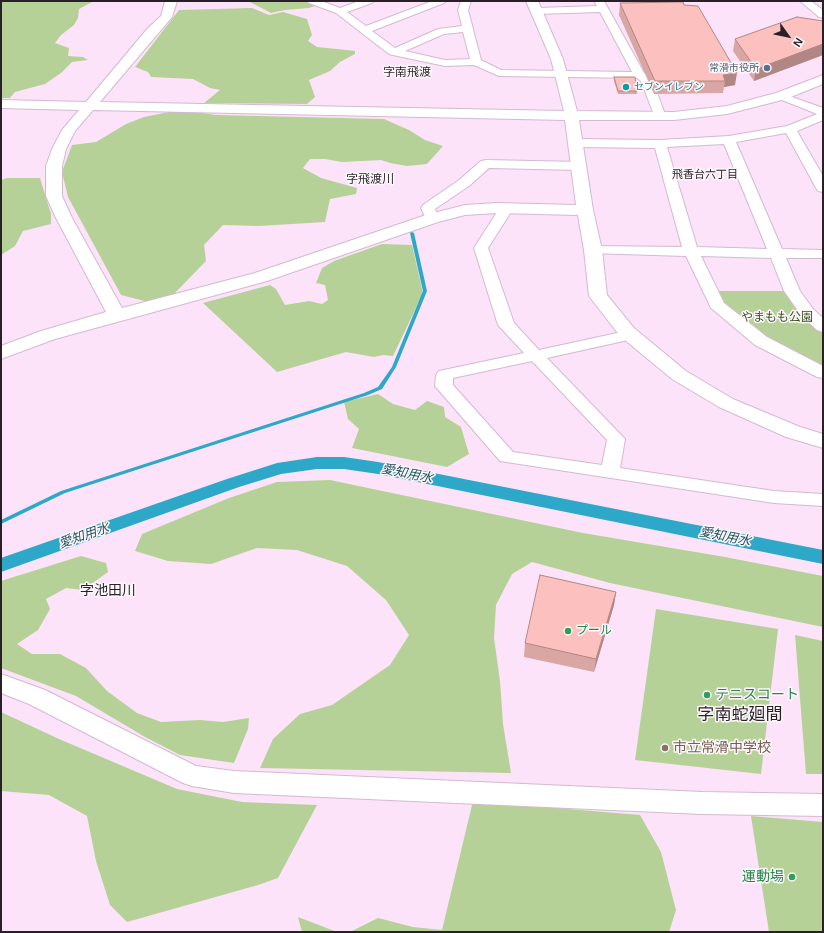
<!DOCTYPE html>
<meta charset="utf-8">
<style>
body{margin:0}
#map{position:relative;width:824px;height:933px;overflow:hidden;background:#fce3f9;font-family:Arial,sans-serif}
canvas{display:block}
.frame{position:absolute;inset:0;border:2px solid #281f27;pointer-events:none}
.north{position:absolute;left:768px;top:16px;width:40px;height:40px;-webkit-text-stroke:3px #fdf8fc;paint-order:stroke;rotate:123deg;font-size:11px;font-weight:700;line-height:16px;text-align:center;color:#281f27}
.north::after{content:'';display:block;margin:auto;width:14px;height:18px;background:#281f27;clip-path:polygon(50% 0,100% 100%,50% 72%,0 100%)}
</style>
<div id="map">
<canvas width="824" height="933"></canvas>
<div class="frame"></div>
<div class="north">N</div>
</div>
<script>
const g = document.querySelector('canvas').getContext('2d');
g.lineJoin = 'round';
function paint(path, color) { g.fillStyle = color; g.fill(path, 'evenodd'); }
const poly = rows => new Path2D(rows.map(r => 'M' + r).join(''));
function trace(path, color, width, dash) { g.strokeStyle = color; g.lineWidth = width; g.lineCap = dash ? 'butt' : 'round'; g.setLineDash(dash || []); g.stroke(path); }
function write(font, color, halo, rows, align = 'center') {
  g.font = font + ' Arial,"Noto Sans JP",sans-serif'; g.lineWidth = 3; g.setLineDash([]); g.textBaseline = 'middle'; g.strokeStyle = halo; g.fillStyle = color; for (const [text, x, y, turn = 0] of rows) {
    g.save(); g.translate(x, y); g.rotate((+turn || 0) * Math.PI / 180); g.textAlign = isNaN(turn) ? turn : align; if (halo) g.strokeText(text, 0, 0); g.fillText(text, 0, 0); g.restore();
  }
}
paint(poly([
 [1,1,94,1,79,9,78,18,74,25,61,35,55,43,69,48,68,56,83,57,88,60,72,62,61,73,45,84,15,92,10,98,1,98],
 [248,1,313,1,321,4,309,8,285,10,271,13],
 [252,8,269,15,283,12,307,19,312,35,308,41,317,47,347,50,355,51,355,54,340,62,330,71,309,80,315,97,307,104,204,103,220,90,210,88,193,79,151,77,148,72,135,67,179,10],
 [169,112,195,112,216,115,384,119,409,130,425,140,443,146,427,164,407,166,390,163,381,160,342,162,325,159,310,159,303,168,321,178,357,188,356,194,330,199,325,222,259,226,223,225,204,245,206,261,173,295,149,302,121,295,68,197,62,172,72,145,96,142,126,124,144,117],
 [7,178,40,178,51,214,51,224,23,231,15,246,1,255,1,180],
 [382,244,412,245,423,293,393,356,383,355,374,357,346,352,277,372,203,303,270,285,276,289,285,305,309,301,322,304,328,300,325,285,316,283,322,268,334,261],
 [710,291,792,291,823,327,823,373,761,341],
 [378,394,393,404,415,410,427,401,444,407,445,417,461,427,469,454,447,467,352,448,359,429,348,419,344,402],
 [330,480,583,533,725,557,823,576,823,627,610,583,532,562,512,574,496,605,494,638,500,681,503,724,511,773,260,768,273,739,300,714,332,705,390,665,409,635,386,600,347,566,297,550,257,548,211,564,168,561,135,551,142,534,229,498,277,482],
 [81,556,106,563,108,572,83,590,66,588,46,599,50,609,38,630,17,644,32,654,60,654,86,668,107,691,137,713,161,722,200,720,223,722,249,718,248,729,234,763,180,755,145,737,76,696,1,668,1,581],
 [656,609,778,629,761,774,635,760],
 [795,635,823,641,823,774,806,774],
 [1,712,59,739,177,789,242,802,317,805,278,878,258,885,127,922,110,905,96,861,87,816,49,795,1,791],
 [473,801,640,815,661,852,676,910,669,932,350,932,378,918,413,927,442,930],
 [751,816,823,822,823,932,769,932],
 [298,917,337,932,302,932]
]), '#b6d198');
paint(poly([
 [411,232,412,232,414,233,427,291,396,367,382,389,368,395,65,493,1,524,1,520,61,491,364,393,378,387,392,367,423,291,410,233,411,232]
]), '#2da8c8');
paint(poly([
 [317,457,344,457,378,462,823,550,823,564,378,474,344,469,317,469,281,474,239,487,1,572,1,558,227,479,277,463,317,457]
]), '#2da8c8');
const street = poly([
 [307,1,321,1,340,8,359,1,374,1,372,3,347,12,366,26,432,1,446,1,444,3,372,31,395,48,438,29,462,26,458,10,461,1,471,1,468,10,481,60,501,70,632,72,600,12,537,14,532,11,537,8,597,6,594,1,604,1,644,73,652,79,666,117,664,120,656,120,641,81,637,78,499,76,474,65,445,66,393,55,389,54,336,13,309,3,307,1],
 [463,32,470,59,445,60,405,51,444,34,463,32],
 [800,1,811,1,823,10,823,18,819,17,800,1],
 [781,93,823,108,823,120,797,131,823,176,823,192,818,191,816,188,786,133,736,142,782,249,823,250,823,258,786,258,800,291,813,309,823,318,823,332,817,330,801,315,784,291,771,258,701,256,724,303,767,337,823,366,823,378,817,377,755,345,711,308,686,256,588,253,586,250,588,247,593,246,682,247,655,148,576,147,572,146,570,143,572,140,576,139,660,140,729,136,787,126,817,114,777,98,775,96,777,94,781,93],
 [724,144,767,249,697,247,667,147,724,144],
 [486,160,579,162,584,163,586,166,584,169,579,170,489,168,469,186,435,209,439,218,437,221,432,222,427,221,421,208,423,205,459,180,481,161,486,160],
 [503,204,508,205,511,212,488,248,514,323,539,350,631,330,637,332,639,335,637,338,547,358,625,439,620,468,774,491,823,494,823,506,774,503,500,461,435,386,436,375,439,371,524,353,498,325,474,248,497,212,496,208,498,205,503,204],
 [532,361,607,440,602,465,513,452,453,385,453,378,532,361],
 [1,674,45,690,196,766,234,771,702,792,823,794,823,816,702,814,234,793,192,786,183,783,29,704,1,693,1,674]
]);
const secondary = poly([
 [165,1,177,1,172,17,100,102,564,111,551,59,526,1,538,1,563,59,577,111,674,112,727,106,776,93,823,75,823,84,786,99,727,114,674,120,579,120,593,210,602,250,607,295,634,328,686,371,733,399,800,427,823,434,823,448,786,437,719,407,672,379,620,336,589,296,584,250,578,215,497,213,465,215,438,222,267,281,55,339,1,359,1,346,41,331,106,312,56,218,46,196,46,166,52,149,62,130,79,110,1,108,1,100,86,102,148,28,161,16,165,1],
 [93,110,565,120,576,205,497,203,465,205,426,215,255,273,122,308,72,218,62,196,62,166,66,149,75,131,93,110]
]);
trace(street, '#d2bacf', 2);
trace(secondary, '#d2bacf', 2);
paint(street, '#fff');
paint(secondary, '#fff');
paint(poly([
 [620,3,684,5,735,85,724,87,723,93,654,94,619,15],
 [823,21,823,55,754,81,733,51,735,39],
 [614,77,637,91,637,94,618,94,614,81],
 [616,592,614,605,594,672,524,657,525,643]
]), '#d9a6a3');
paint(poly([
 [823,44,823,55,754,81,756,69],
 [737,73,735,85,724,87,725,81,723,75],
 [616,592,614,605,594,672,596,659]
]), '#b08785');
const building = poly([
 [683,2,684,5,698,6,737,73,723,75,725,81,655,81,620,3,683,2],
 [797,17,823,21,823,44,756,69,735,39,797,17],
 [614,77,635,77,637,91,618,91,614,77],
 [540,575,616,592,596,659,525,643,540,575]
]);
paint(building, '#fcc1be');
trace(building, '#b08785', 1);
for (const [x, y, r, color] of [
 [767,68,4,"#5c6f8a"],
 [626,87,4,"#0f9aa8"],
 [568,631,4,"#2e9e5b"],
 [707,695,4,"#2e9e5b"],
 [665,748,4,"#8d6e63"],
 [792,877,4,"#2e9e5b"]
]) { const dot = new Path2D(); dot.arc(x, y, r, 0, 2 * Math.PI); g.fillStyle = color; g.fill(dot); trace(dot, '#fdf8fc', 1.5); }
write('10px', '#4e5e75', '#fdf8fc', [
 ["常滑市役所",759,68]
], 'right');
write('10px', '#0d838f', '#fdf8fc', [
 ["セブンイレブン",634,87]
], 'left');
write('11px', '#281f27', '#fdf8fc', [
 ["飛香台六丁目",705,175]
]);
write('12px', '#281f27', '#fdf8fc', [
 ["字南飛渡",407,73],
 ["字飛渡川",370,180]
]);
write('12px', '#395018', '#fdf8fc', [
 ["やまもも公園",777,318]
]);
write('12px', '#27864d', '#fdf8fc', [
 ["プール",576,631]
], 'left');
write('italic 13px', '#1f505e', '#fdf8fc', [
 ["愛知用水",407,474,11],
 ["愛知用水",84,536,-19],
 ["愛知用水",725,537,11]
]);
write('14px', '#281f27', '#fdf8fc', [
 ["字池田川",108,591]
]);
write('14px', '#27864d', '#fdf8fc', [
 ["テニスコート",715,695],
 ["運動場",784,877,"right"]
], 'left');
write('14px', '#785e54', '#fdf8fc', [
 ["市立常滑中学校",673,748]
], 'left');
write('17px', '#281f27', '#fdf8fc', [
 ["字南蛇廻間",740,715]
]);
</script>
